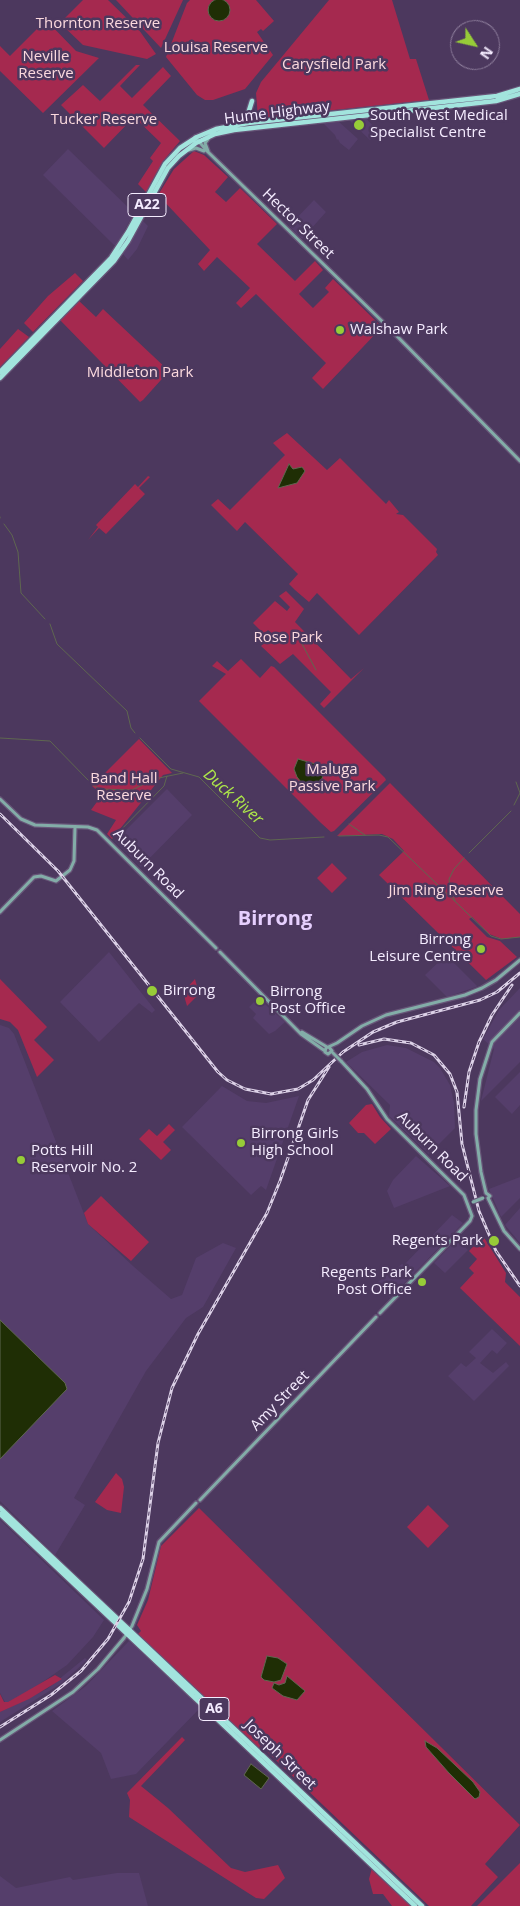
<!DOCTYPE html>
<style>
body{margin:0}
#map{position:relative;width:520px;height:1906px;overflow:hidden;background:#4c385e;font-family:"Open Sans",sans-serif}
canvas{display:block}
.north{position:absolute;left:450px;top:20px;width:50px;height:50px;box-sizing:border-box;background:#4c385e;border:1px solid #90809e;border-radius:50%;rotate:125deg;font-size:14px;font-weight:700;line-height:20px;text-align:center;color:#f5ecff}
.north::after{content:'';display:block;margin:auto;width:18px;height:22px;background:#97cc38;clip-path:polygon(50% 0,100% 100%,50% 72%,0 100%)}
</style>
<div id="map">
<canvas width="520" height="1906"></canvas>
<div class="north">N</div>
</div>
<script>
const g = document.querySelector('canvas').getContext('2d');
g.lineJoin = 'round';
function paint(path, color) { g.fillStyle = color; g.fill(path, 'evenodd'); }
const poly = rows => new Path2D(rows.map(r => 'M' + r).join(''));
function trace(path, color, width, dash) { g.strokeStyle = color; g.lineWidth = width; g.lineCap = dash ? 'butt' : 'round'; g.setLineDash(dash || []); g.stroke(path); }
function write(font, color, halo, rows, align = 'center') {
  g.font = font + ' "Open Sans",sans-serif'; g.lineWidth = 5; g.setLineDash([]); g.textBaseline = 'middle'; g.strokeStyle = halo; g.fillStyle = color; for (const [text, x, y, turn = 0] of rows) {
    g.save(); g.translate(x, y); g.rotate((+turn || 0) * Math.PI / 180); g.textAlign = isNaN(turn) ? turn : align; if (halo) g.strokeText(text, 0, 0); g.fillText(text, 0, 0); g.restore();
  }
}
paint(poly([
 [366,118,373,126,369,130,375,136,370,140,350,121],
 [338,121,358,139,349,150,340,143,338,139,337,140,335,135,323,123],
 [68,149,134,213,116,245,114,245,43,175],
 [314,200,326,212,302,239,289,226],
 [143,221,148,226,137,249,128,260,123,254],
 [167,789,192,815,141,867,115,841],
 [109,952,155,1010,152,1013,139,1003,99,1042,60,1002],
 [446,955,477,986,476,987,447,997,425,975],
 [520,988,520,1062,481,1101,494,1049,483,1039,499,1010],
 [258,998,285,1022,275,1031,269,1034,253,1018,256,1014,249,1007],
 [0,1025,9,1028,14,1034,88,1224,133,1266,171,1299,182,1295,196,1258,223,1243,236,1248,203,1307,186,1318,146,1371,74,1498,85,1505,55,1555,0,1501],
 [387,1045,406,1048,434,1062,440,1068,450,1085,454,1103,455,1128,429,1154,389,1116,390,1105,346,1062,362,1052],
 [520,1072,520,1105,512,1114,495,1097],
 [222,1086,247,1101,266,1103,299,1096,266,1190,261,1186,251,1195,182,1127],
 [416,1156,450,1186,394,1208,387,1191,393,1180],
 [520,1177,520,1198,501,1217,489,1189],
 [520,1208,520,1243,505,1225],
 [452,1215,463,1223,390,1298,375,1284,402,1264,404,1265],
 [457,1239,468,1250,445,1273,434,1263],
 [492,1329,507,1343,497,1354,492,1350,480,1363,493,1373,506,1362,509,1366,474,1401,448,1376,461,1363,466,1367,476,1358,469,1352],
 [0,1520,104,1620,93,1637,67,1665,31,1690,9,1702,5,1702,0,1693],
 [129,1641,201,1707,136,1774,111,1779,101,1753,52,1711,86,1686],
 [85,1658,87,1660,62,1683,0,1722,0,1712,47,1689],
 [117,1873,139,1873,148,1906,0,1906,0,1876,16,1888,70,1877,73,1880]
]), '#553e6b');
paint(poly([
 [83,0,108,0,139,30,156,54,147,59,83,45,60,23],
 [116,0,183,0,161,48],
 [190,0,256,0,274,21,263,31,261,29,257,32,273,55,245,89,213,100,205,100,197,95,166,57,187,3],
 [329,0,392,0,410,59,416,59,429,100,258,118,256,93,261,82],
 [46,20,76,51,99,58,43,113,0,71,0,46,10,56],
 [136,65,140,65,120,86,132,98,163,67,171,76,143,105,180,141,163,161,146,192,138,184,153,161,150,158,161,143,134,117,104,148,61,105,83,85,100,101],
 [194,151,204,155,228,177,215,192,226,202,240,188,277,224,257,244,295,281,315,261,323,270,299,294,313,308,329,292,325,288,333,279,382,327,323,389,312,378,326,363,256,294,241,308,236,303,250,288,217,257,204,271,198,264,210,250,158,195,174,169],
 [75,273,83,281,33,332,24,323,48,296],
 [78,300,96,317,103,309,169,371,143,400,140,402,60,320],
 [18,329,29,337,0,367,0,349],
 [287,433,327,470,340,458,386,504,389,500,399,512,396,514,403,515,437,549,436,552,438,555,359,635,317,593,309,602,295,590,289,584,298,574,245,522,237,531,211,505,218,499,230,510,285,455,273,443],
 [148,476,150,477,139,488,145,494,106,534,99,528,88,540,98,527,96,525,135,484,138,487],
 [286,591,304,609,295,622,351,679,364,668,324,708,320,704,331,692,293,654,280,664,261,646,273,634,268,630,264,634,253,623,275,601,287,611,290,607,279,596],
 [241,659,260,678,271,666,274,667,385,778,386,780,334,831,331,832,321,823,199,701,226,674,212,666,217,661,228,671],
 [139,739,172,773,163,775,112,839,107,834,116,820,91,810,102,795,92,786],
 [390,783,520,914,520,937,502,939,489,934,472,917,469,919,487,937,500,941,517,957,486,980,379,875,404,851,393,839,382,834,337,836],
 [332,863,347,878,332,893,317,878],
 [0,979,47,1027,34,1040,54,1060,37,1077,18,1030,10,1022,0,1019],
 [195,979,199,994,187,1006,183,992],
 [372,1104,380,1117,391,1129,375,1144,364,1133,358,1133,349,1123,366,1105],
 [169,1124,175,1130,163,1142,171,1150,161,1160,139,1139,149,1129,157,1136],
 [101,1196,149,1242,131,1261,88,1224,84,1213],
 [483,1236,506,1273,505,1282,520,1297,520,1346,460,1288,474,1273,469,1268,477,1259,469,1251],
 [116,1473,122,1479,124,1487,121,1513,107,1510,95,1502],
 [428,1505,449,1526,428,1548,407,1527],
 [199,1508,520,1825,485,1864,498,1877,471,1906,429,1906,260,1745,259,1749,137,1635,141,1631,137,1625,148,1600,161,1546],
 [55,1675,62,1679,29,1699,0,1712,0,1694,4,1702,8,1702],
 [182,1737,185,1740,141,1786,168,1808,231,1868,245,1872,278,1865,285,1878,264,1899,256,1898,129,1817,130,1800,127,1793],
 [520,1863,520,1906,477,1906],
 [372,1868,411,1906,392,1906,383,1894,373,1894,369,1879]
]), '#a5294f');
const water = poly([
 '208 10a11 11 0 1 1 22 0a11 11 0 1 1-22 0Z',
 [289,464,293,469,302,467,305,471,297,483,278,488,289,464],
 [298,759,315,764,321,770,323,776,320,783,311,789,305,787,297,777,294,769,298,759],
 [0,1320,65,1383,67,1389,0,1459,0,1320],
 [267,1656,278,1658,287,1664,281,1680,274,1682,264,1680,261,1677,267,1656],
 [287,1676,305,1691,297,1700,283,1696,272,1688,274,1683,279,1685,285,1683,287,1676],
 [425,1741,437,1748,473,1782,480,1792,479,1797,475,1799,449,1773,426,1747,425,1741],
 [251,1764,269,1778,261,1789,244,1775,251,1764]
]);
paint(water, '#1f2e05');
trace(water, '#5f6750', 1);
trace(poly([
 [0,517,0,518],
 [4,524,12,535,18,552,21,593,45,619],
 [50,624,57,644,127,711,131,728,135,733],
 [301,642,316,670],
 [0,738,50,741,88,780],
 [140,738,171,769,199,777,260,838,270,840,324,837],
 [93,785,100,789,132,790,154,779,183,773],
 [514,805,520,793,516,782],
 [349,824,365,835],
 [339,836,379,835,388,837,491,936,501,939,520,937],
 [113,838,164,786,167,776],
 [469,853,511,811],
 [455,901,450,889,449,879,454,869,464,858]
]), '#5f6750', 1);
const secondary = poly([
 [195,137,208,152,386,325],
 [208,139,205,143,208,151],
 [189,150,196,148,204,151],
 [390,329,520,461],
 [0,799,21,819,35,825,88,827,97,830,216,948],
 [0,912,34,877,41,876,56,881,70,870,74,861,75,827],
 [220,952,301,1034,325,1051],
 [302,1032,327,1047],
 [329,1047,332,1051,328,1054,325,1052,326,1048,337,1043,362,1026,386,1015,465,995,482,988,496,980,520,960],
 [341,1061,367,1089,387,1119,464,1195,472,1216,470,1221,380,1313],
 [488,1198,490,1196,486,1193,481,1172,476,1134,476,1110,480,1079,492,1042,520,1013],
 [488,1198,504,1231,520,1249],
 [200,1500,376,1317],
 [0,1740,73,1692,98,1669,124,1638,132,1626,147,1589,159,1542,196,1503]
]);
const highway = poly([
 [239,122,247,117,252,101],
 [0,372,111,258,128,232,165,164,180,148,197,137,216,129,248,123,497,96,520,89],
 [0,378,114,261,128,241,168,168,179,156,196,143,215,134,234,130,496,101,520,94],
 [0,1508,422,1906],
 [0,1514,415,1906]
]);
trace(secondary, '#675578', 5.5);
trace(highway, '#675578', 7);
trace(secondary, '#83ada8', 3);
trace(highway, '#a2e4dd', 4.5);
const rail = poly([
 [0,814,58,871,218,1072,227,1080,245,1089,271,1094,298,1089,313,1080,343,1052,373,1032,397,1022,480,1000,497,992,520,973],
 [359,1045,384,1039,411,1043,434,1055,450,1074,457,1092,462,1144,479,1211,496,1251,520,1286],
 [464,1107,469,1072,479,1042,492,1015,512,985],
 [0,1727,51,1695,81,1671,108,1639,129,1602,143,1559,158,1443,172,1388,198,1334,267,1213,280,1181,308,1100,329,1067]
]);
trace(rail, '#dcd1e7', 3);
trace(rail, '#4c385e', 1, [4]);
const secondaryBridge = poly([
 [333,1053,341,1061],
 [473,1202,483,1198]
]);
trace(secondaryBridge, '#675578', 5.5, []);
trace(secondaryBridge, '#83ada8', 3);
for (const [x, y, r, color] of [
 [359,125,6,"#97cc38"],
 [340,330,5,"#97cc38"],
 [481,949,5,"#97cc38"],
 [152,991,6,"#97cc38"],
 [260,1001,5,"#97cc38"],
 [241,1143,5,"#97cc38"],
 [21,1160,5,"#97cc38"],
 [494,1241,6,"#97cc38"],
 [422,1282,5,"#97cc38"]
]) { const dot = new Path2D(); dot.arc(x, y, r, 0, 2 * Math.PI); g.fillStyle = color; g.fill(dot); trace(dot, '#4c385e', 2); }
for (const [x, y, w] of [
 [147,205,38],
 [214,1709,30]
]) { const box = new Path2D(); box.roundRect(x - w / 2, y - 11.5, w, 23, 4); g.fillStyle = '#4c385e'; g.fill(box); trace(box, '#f5ecff', 1); }
write('bold 14px', '#f5ecff', null, [
 ["A22",147,205],
 ["A6",214,1709]
]);
write('15px', '#fbd9de', '#4c385e', [
 ["Thornton Reserve",98,24],
 ["Louisa Reserve",216,48],
 ["Neville",46,57],
 ["Reserve",46,74],
 ["Carysfield Park",334,65],
 ["Tucker Reserve",104,120],
 ["Middleton Park",140,373],
 ["Rose Park",288,638],
 ["Maluga",332,770],
 ["Passive Park",332,787],
 ["Band Hall",124,779],
 ["Reserve",124,796],
 ["Jim Ring Reserve",446,891]
]);
write('15px', '#f5ecff', '#4c385e', [
 ["Hume Highway",277,113,-7],
 ["Hector Street",298,224,44],
 ["Auburn Road",148,864,45],
 ["Auburn Road",432,1147,45],
 ["Amy Street",280,1401,-46],
 ["Joseph Street",280,1755,44]
]);
write('15px', '#f5ecff', '#4c385e', [
 ["South West Medical",370,116],
 ["Specialist Centre",370,133],
 ["Walshaw Park",350,330],
 ["Birrong",471,940,"right"],
 ["Leisure Centre",471,957,"right"],
 ["Birrong",163,991],
 ["Birrong",270,992],
 ["Post Office",270,1009],
 ["Birrong Girls",251,1134],
 ["High School",251,1151],
 ["Potts Hill",31,1151],
 ["Reservoir No. 2",31,1168],
 ["Regents Park",483,1241,"right"],
 ["Regents Park",412,1273,"right"],
 ["Post Office",412,1290,"right"]
], 'left');
write('italic 16px', '#aee849', '#4c385e', [
 ["Duck River",233,797,42]
]);
write('bold 20px', '#e6cffe', '#4c385e', [
 ["Birrong",275,919]
]);
</script>
